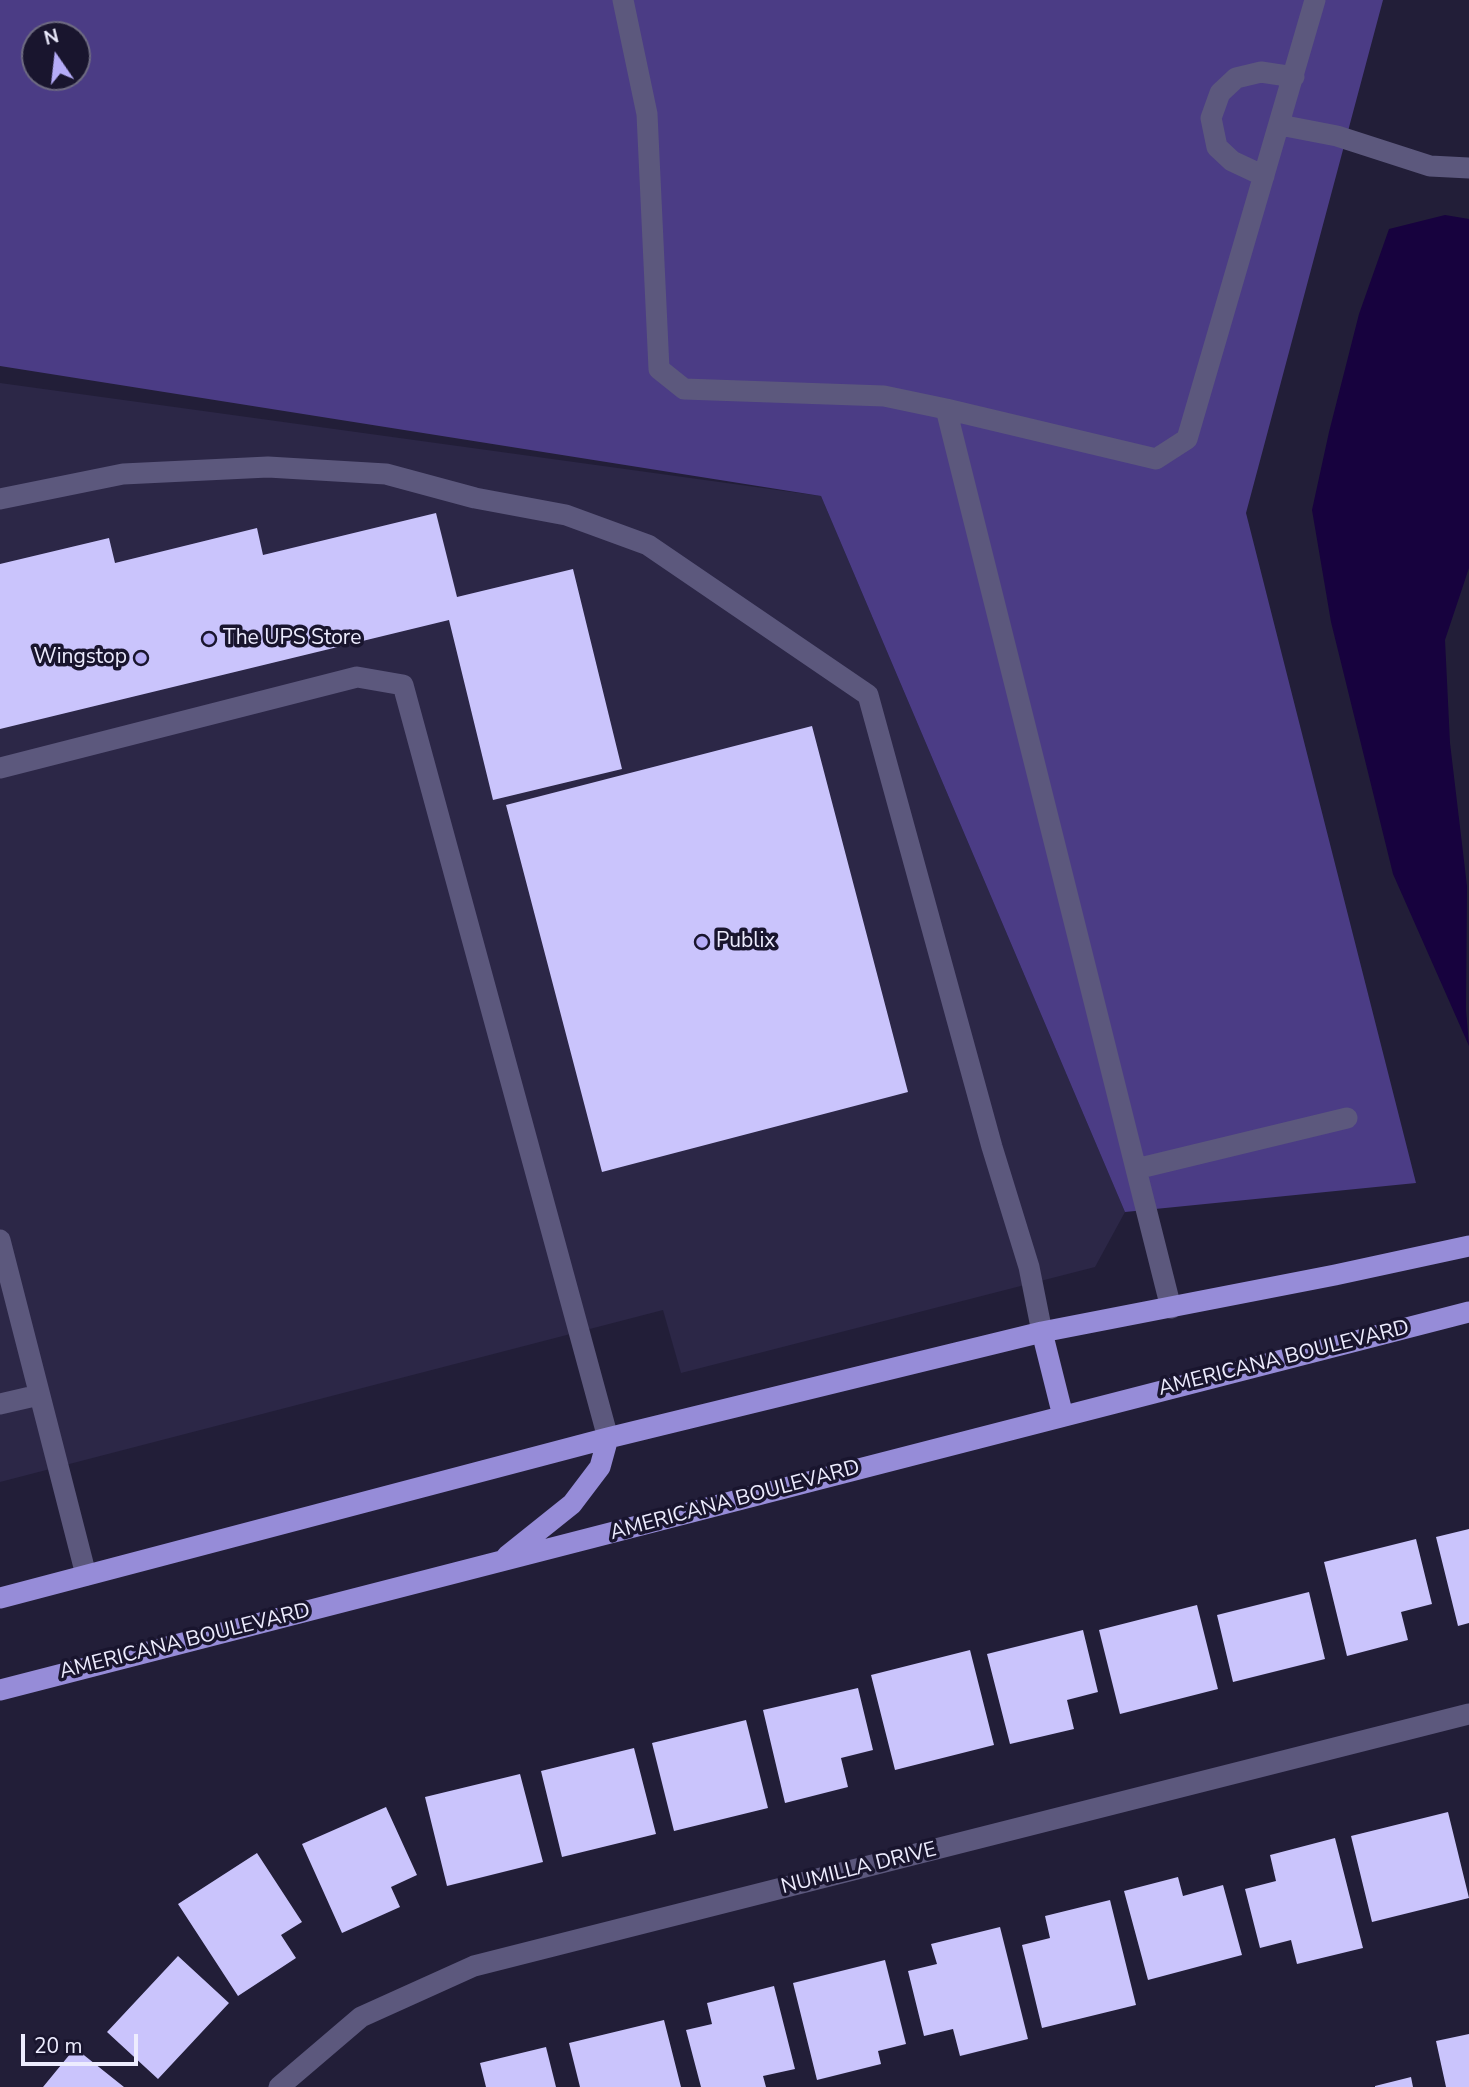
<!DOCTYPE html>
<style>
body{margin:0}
#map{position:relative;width:1469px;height:2087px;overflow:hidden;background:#221e38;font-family:"Nunito Sans",sans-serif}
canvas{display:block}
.north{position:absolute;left:21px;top:21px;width:70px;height:70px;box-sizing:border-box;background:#19152e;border:2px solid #6e6b81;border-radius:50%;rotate:346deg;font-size:19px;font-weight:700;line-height:28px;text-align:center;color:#edecfe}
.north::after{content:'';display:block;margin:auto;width:24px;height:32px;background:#b5acf8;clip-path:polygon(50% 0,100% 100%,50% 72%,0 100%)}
.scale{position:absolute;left:21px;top:2034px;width:117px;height:32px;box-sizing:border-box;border:4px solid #edecfe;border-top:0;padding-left:9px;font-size:21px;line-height:24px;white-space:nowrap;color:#edecfe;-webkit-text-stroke:5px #19152e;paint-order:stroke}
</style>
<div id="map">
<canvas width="1469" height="2087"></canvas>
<div class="north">N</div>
<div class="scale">20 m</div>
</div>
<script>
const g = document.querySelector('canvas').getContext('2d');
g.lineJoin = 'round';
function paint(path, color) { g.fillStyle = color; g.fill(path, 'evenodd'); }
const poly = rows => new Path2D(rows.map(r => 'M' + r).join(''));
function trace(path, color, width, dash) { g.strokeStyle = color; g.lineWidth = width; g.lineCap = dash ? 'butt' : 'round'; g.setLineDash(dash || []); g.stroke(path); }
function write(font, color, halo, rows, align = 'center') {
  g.font = font + ' "Nunito Sans",sans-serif'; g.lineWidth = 7; g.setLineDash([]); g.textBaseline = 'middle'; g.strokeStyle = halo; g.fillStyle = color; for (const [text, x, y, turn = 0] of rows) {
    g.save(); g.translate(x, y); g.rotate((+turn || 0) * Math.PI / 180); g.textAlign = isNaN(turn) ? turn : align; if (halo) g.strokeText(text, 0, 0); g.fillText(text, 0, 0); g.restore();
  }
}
paint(poly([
 [0,383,821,496,1125,1212,1095,1267,681,1373,663,1310,0,1482]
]), '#2c2747');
paint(poly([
 [0,0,1383,0,1246,513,1416,1183,1125,1212,821,496,0,366],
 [35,35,77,35,77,77,35,77]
]), '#4b3c85');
paint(poly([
 [1445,215,1469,219,1469,568,1445,640,1450,743,1467,886,1466,1009,1469,1046,1393,874,1331,622,1312,510,1329,432,1359,314,1389,229]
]), '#17023e');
paint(poly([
 [436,513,457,597,573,569,622,769,493,800,449,620,0,729,0,564,109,538,115,563,257,528,263,555],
 [812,726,908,1092,602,1172,506,805],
 [1469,1529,1469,1623,1458,1626,1436,1537],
 [1416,1539,1432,1604,1401,1612,1408,1640,1347,1656,1324,1562],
 [1309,1592,1325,1659,1233,1682,1217,1615],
 [1197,1605,1218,1689,1120,1714,1099,1630],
 [1083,1630,1098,1692,1067,1700,1074,1729,1010,1744,987,1654],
 [970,1650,994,1745,895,1770,871,1675],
 [858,1688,873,1750,841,1758,848,1787,785,1803,763,1710],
 [746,1720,768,1808,674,1831,652,1743],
 [634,1748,656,1834,562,1857,541,1771],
 [520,1774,543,1862,447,1886,425,1797],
 [386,1807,417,1875,391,1887,400,1907,342,1933,302,1844],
 [1448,1812,1469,1898,1372,1922,1351,1836],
 [1335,1838,1363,1948,1297,1964,1291,1940,1260,1948,1245,1889,1276,1881,1270,1855],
 [257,1853,302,1922,281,1935,296,1958,238,1996,178,1904],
 [1178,1877,1183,1896,1223,1885,1242,1955,1148,1980,1124,1891],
 [1110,1900,1136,2005,1042,2028,1022,1945,1050,1938,1045,1916],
 [1000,1927,1028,2039,960,2056,953,2029,924,2036,908,1971,937,1964,931,1944],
 [178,1956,229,2003,158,2079,107,2032],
 [885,1960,906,2044,878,2051,881,2064,817,2080,793,1983],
 [774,1986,795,2069,763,2076,766,2087,701,2087,686,2030,712,2024,707,2003],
 [664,2020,681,2087,580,2087,569,2043],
 [1469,2034,1469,2087,1446,2087,1436,2041],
 [546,2047,556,2087,486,2087,480,2063],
 [75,2048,124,2087,43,2087],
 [1411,2077,1413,2087,1375,2087,1375,2086]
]), '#cac4fc');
trace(poly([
 [623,0,647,114,659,369,684,389,884,396,946,409,1156,459,1187,439,1315,0],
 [1280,125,1337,136,1430,166,1469,168],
 [1264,176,1232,161,1217,147,1211,118,1220,93,1236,78,1261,72,1294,77],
 [946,409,1136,1169,1347,1118],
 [0,499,123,474,268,467,386,474,475,498,566,515,648,545,868,695,992,1147,1029,1267,1042,1332],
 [0,768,357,677,403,685,608,1438],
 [1136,1169,1171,1308],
 [0,1240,86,1575],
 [0,1404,39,1395],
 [279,2087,361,2017,474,1966,1469,1714]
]), '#5c587d', 21);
trace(poly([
 [1042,1332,1063,1416],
 [507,1556,572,1504,600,1467,608,1438],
 [0,1598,608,1438,1042,1332,1335,1275,1469,1246],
 [0,1690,1469,1312]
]), '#968cd8', 21);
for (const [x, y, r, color] of [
 [209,639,7,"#b5acf8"],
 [141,658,7,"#b5acf8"],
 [702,942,7,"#b5acf8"]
]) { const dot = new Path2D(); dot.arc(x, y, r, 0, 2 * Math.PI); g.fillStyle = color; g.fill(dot); trace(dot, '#19152e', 2.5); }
write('21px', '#edecfe', '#19152e', [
 ["The UPS Store",223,639],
 ["Wingstop",127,658,"right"],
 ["Publix",716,942]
], 'left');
write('21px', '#edecfe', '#19152e', [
 ["AMERICANA BOULEVARD",1284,1359,-14],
 ["AMERICANA BOULEVARD",735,1501,-15],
 ["AMERICANA BOULEVARD",185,1642,-14],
 ["NUMILLA DRIVE",859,1869,-14]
]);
</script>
